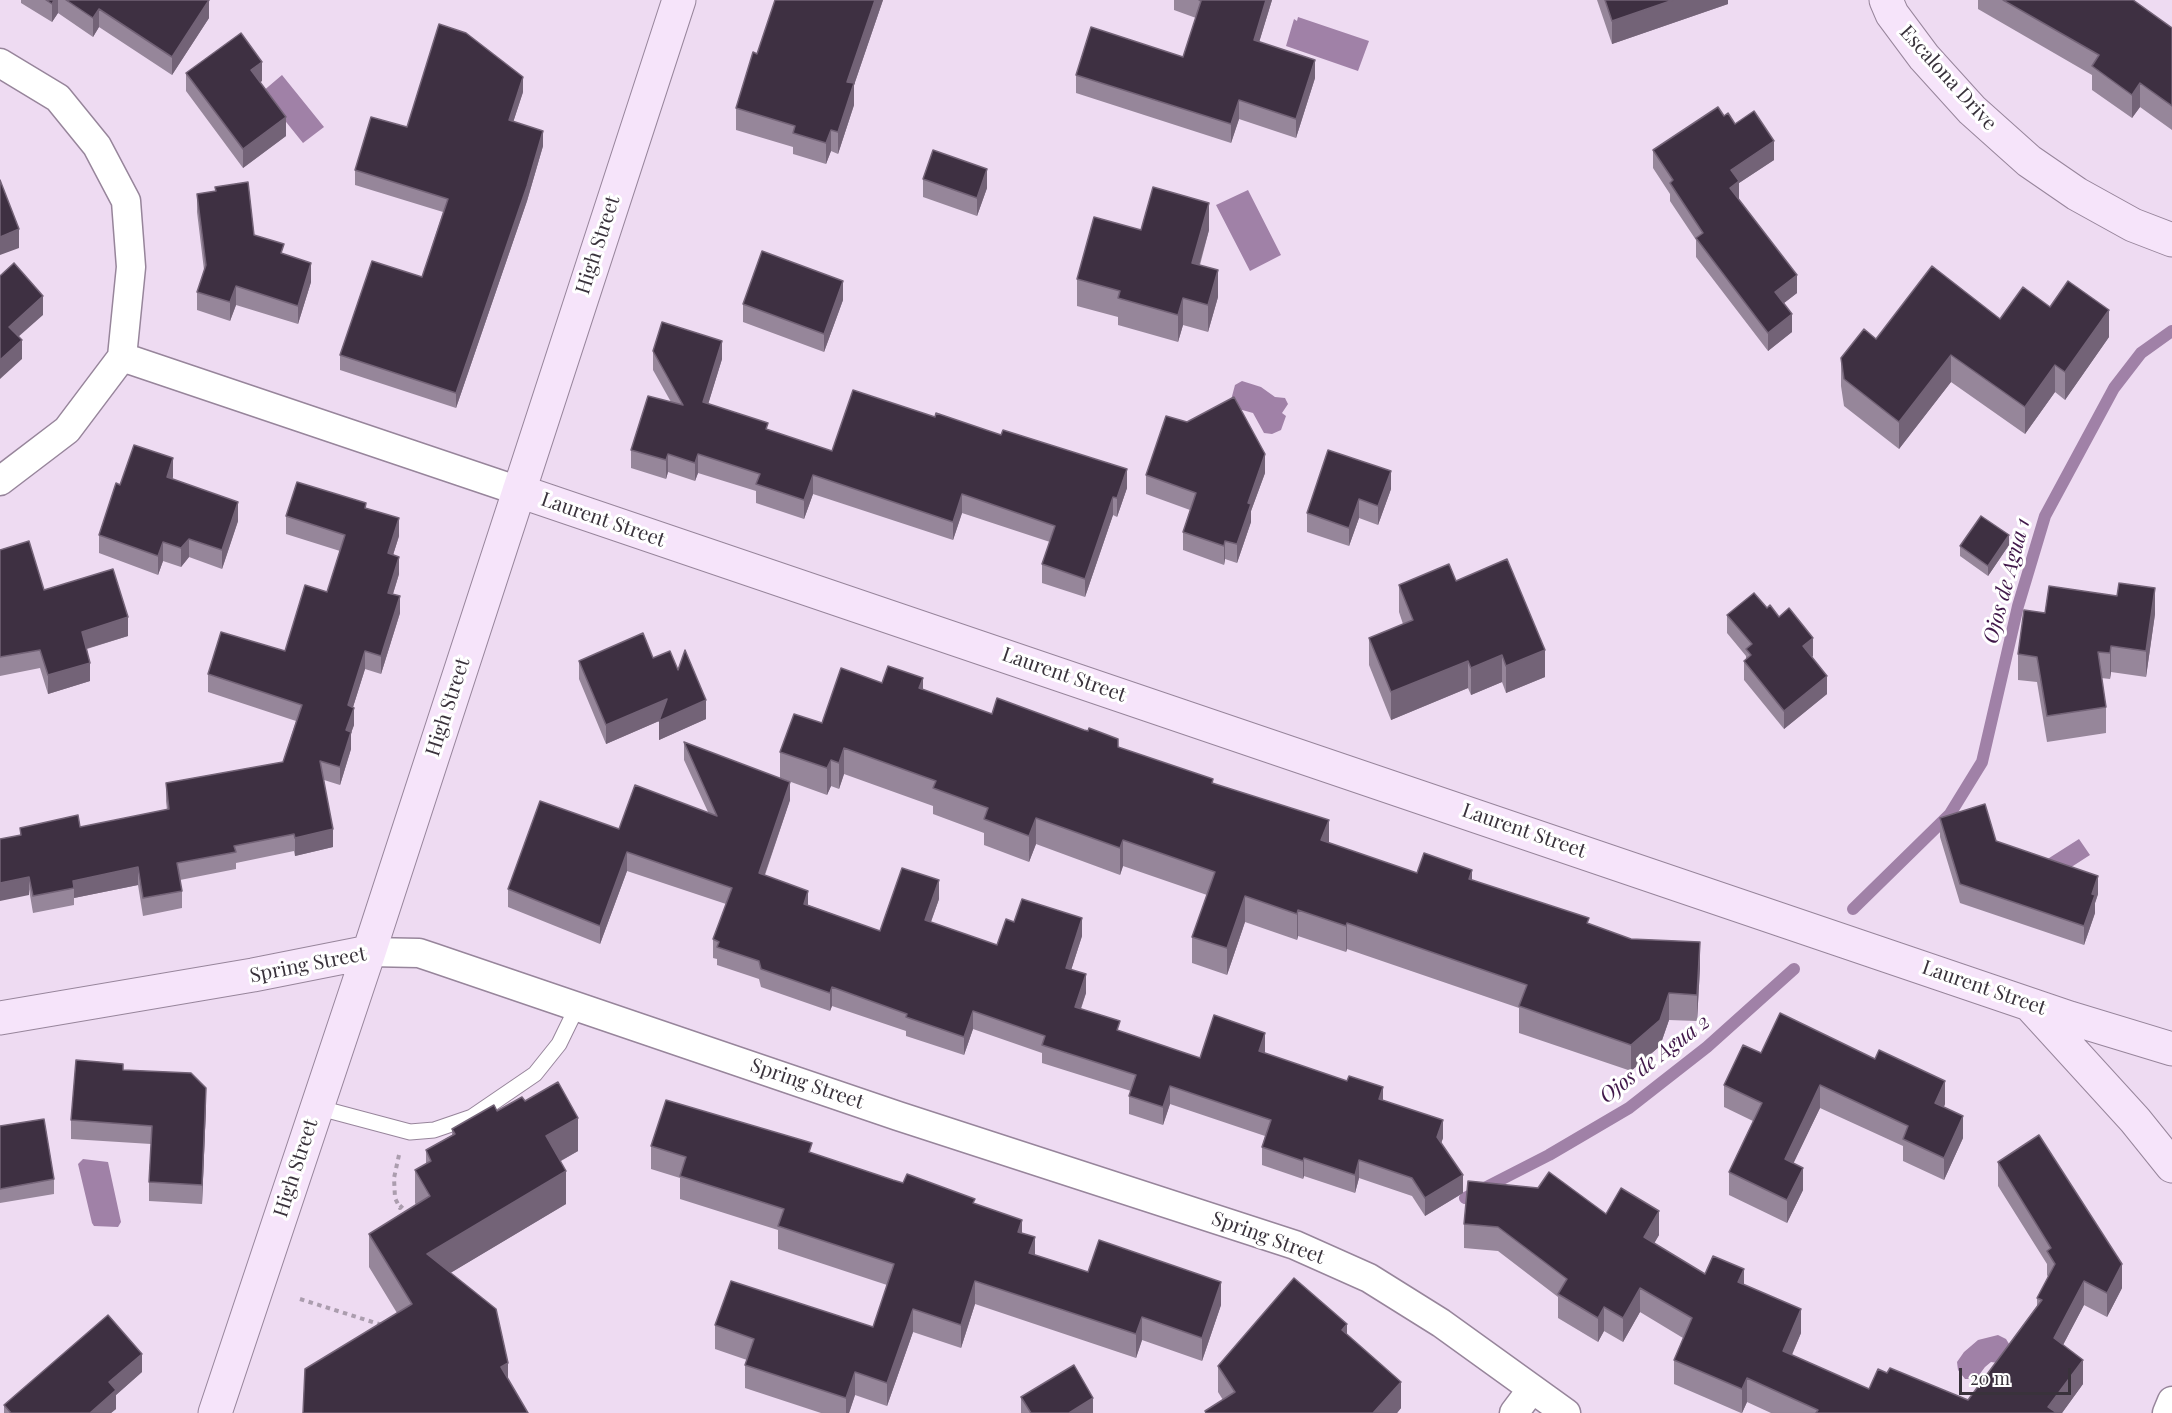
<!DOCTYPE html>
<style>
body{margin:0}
#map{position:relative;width:2172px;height:1413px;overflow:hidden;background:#eedbf2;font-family:"Playfair Display",serif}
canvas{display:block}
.scale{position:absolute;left:1959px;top:1368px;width:112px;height:27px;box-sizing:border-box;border:3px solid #39323b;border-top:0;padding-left:8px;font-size:18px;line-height:21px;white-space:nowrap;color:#39323b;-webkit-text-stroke:4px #fff;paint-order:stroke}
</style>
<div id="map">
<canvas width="2172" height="1413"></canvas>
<div class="scale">20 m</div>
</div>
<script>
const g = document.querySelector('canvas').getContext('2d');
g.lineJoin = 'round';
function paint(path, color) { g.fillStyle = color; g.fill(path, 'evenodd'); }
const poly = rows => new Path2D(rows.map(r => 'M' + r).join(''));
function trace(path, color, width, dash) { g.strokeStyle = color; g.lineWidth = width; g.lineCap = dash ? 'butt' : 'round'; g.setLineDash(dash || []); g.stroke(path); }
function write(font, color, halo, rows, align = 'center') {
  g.font = font + ' "Playfair Display",serif'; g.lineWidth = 6; g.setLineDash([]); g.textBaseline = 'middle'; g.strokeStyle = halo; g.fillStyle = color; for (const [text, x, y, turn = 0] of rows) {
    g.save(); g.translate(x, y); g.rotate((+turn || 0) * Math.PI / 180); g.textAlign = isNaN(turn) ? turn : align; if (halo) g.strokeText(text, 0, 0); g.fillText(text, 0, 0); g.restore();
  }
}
paint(poly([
 [1298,17,1369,41,1358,71,1286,46,1294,19,1297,21],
 [282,75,324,127,303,143,262,92],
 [1248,190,1281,255,1250,271,1216,205],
 [1242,381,1261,387,1275,397,1285,398,1288,404,1282,413,1286,416,1281,430,1272,434,1264,433,1253,413,1235,408,1231,400,1235,385],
 [2079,839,2090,855,2045,884,2035,867],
 [83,1159,108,1162,121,1222,118,1227,94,1226,92,1223,78,1164],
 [1998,1335,2006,1339,2011,1347,1998,1363,1991,1362,1985,1367,1976,1379,1965,1379,1958,1370,1957,1362,1964,1352,1978,1340]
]), '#a081a7');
trace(poly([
 [1853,909,1950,814,1982,762,2018,606,2045,516,2114,388,2141,353,2172,331],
 [1465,1198,1549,1155,1629,1108,1707,1047,1794,969]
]), '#a081a7', 12);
const lane = poly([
 [316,1107,410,1132,434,1130,472,1117,535,1074,559,1044,578,1005]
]);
const street = poly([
 [0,63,58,98,97,146,126,201,131,267,122,357],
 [0,481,67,430,122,357,519,491],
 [369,952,419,953,434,958,898,1116,1295,1245,1369,1278,1441,1323,1566,1413],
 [1514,1413,1532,1389],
 [2167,1413,2172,1401]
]);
const secondary = poly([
 [1886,0,1892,14,1924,57,1972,110,2029,161,2077,194,2133,225,2172,240],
 [519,491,2070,1018,2172,1049],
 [2031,1006,2135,1120,2172,1166],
 [0,1018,253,975,369,952],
 [215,1413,369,952,679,0]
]);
trace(lane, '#97859b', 17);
trace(street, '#97859b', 31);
trace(secondary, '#97859b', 35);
trace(poly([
 [399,1155,394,1178,395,1198,400,1208,404,1204],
 [300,1299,382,1325]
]), '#ab9dae', 4, [4.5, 4.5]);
trace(lane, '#fff', 15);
trace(street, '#fff', 28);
trace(secondary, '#f6e4fa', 33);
paint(poly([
 [21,0,209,0,209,18,172,75,99,27,93,37,58,13,52,22,21,3],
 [775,0,883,0,854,85,854,105,838,154,831,151,826,164,793,154,793,147,736,130,736,108,757,54],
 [1174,0,1272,0,1259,42,1315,78,1296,138,1239,119,1231,143,1076,93,1076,75,1183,57,1196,18,1174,10],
 [1597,0,1728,0,1728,4,1612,44],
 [1978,0,2135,0,2134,1,2172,28,2172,130,2140,107,2132,118,2092,90,2092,75,1978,9],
 [186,73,262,81,260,82,286,136,243,168,186,91],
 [523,92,513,122,543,146,527,201,456,408,340,370,340,355,422,277,443,212,355,185,355,170,407,127],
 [1724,116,1735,124,1774,160,1739,183,1739,199,1797,293,1784,303,1792,332,1768,351,1696,257,1696,240,1670,201,1670,194,1653,168,1653,150],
 [923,179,987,188,977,216,923,197],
 [215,187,254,235,284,254,311,282,298,324,236,305,230,321,197,310,197,292,204,270,197,212,197,194,215,191],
 [1141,230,1209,230,1200,265,1218,297,1208,332,1183,325,1178,342,1118,325,1118,317,1077,306,1077,279],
 [843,300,824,352,743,322,743,304],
 [2050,307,2109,337,2065,400,2055,392,2025,434,1951,382,1899,449,1844,406,1841,386,1841,358,1876,339,2000,319],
 [653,351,722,359,708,404,768,430,832,451,1127,488,1117,517,1113,515,1085,597,1042,583,1042,564,1050,542,962,513,953,540,813,494,804,519,756,503,756,491,698,473,695,481,668,472,666,479,631,468,631,450,671,402,653,370],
 [1265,473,1251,511,1251,522,1237,563,1225,559,1224,565,1183,550,1183,532,1190,510,1146,494,1146,475],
 [173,477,172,479,238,521,222,569,189,557,181,567,163,561,158,575,99,553,99,535,120,485],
 [1391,489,1378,525,1359,518,1349,546,1307,532,1307,513],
 [366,508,399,536,393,555,399,574,393,594,400,613,381,674,365,669,353,707,354,725,351,733,351,749,340,785,324,780,333,847,295,856,294,851,236,863,236,869,180,880,182,891,182,908,143,916,138,885,74,898,74,905,33,913,20,836,20,828,80,827,167,810,166,801,166,783,283,762,296,721,208,692,208,674,285,651,327,592,340,551,286,534,286,516],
 [2009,545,1988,576,1960,556,1960,546],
 [0,550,44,590,128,636,87,649,90,681,48,694,40,668,0,676],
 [1456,581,1545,677,1506,693,1502,682,1471,695,1468,688,1391,720,1369,665,1369,638,1403,624,1399,612,1399,585],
 [1767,608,1779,617,1813,656,1812,657,1827,694,1784,729,1744,680,1744,661,1746,659,1746,656,1727,633,1727,615],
 [2045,613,2155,614,2146,677,2111,672,2110,679,2101,678,2106,707,2106,733,2047,742,2037,682,2018,680,2018,654],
 [653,658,678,670,706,719,659,740,659,721,606,744,579,679,579,661],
 [882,683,923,690,992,714,1118,747,1213,783,1329,843,1417,873,1472,880,1589,924,1700,968,1697,1021,1669,1020,1660,1046,1631,1071,1519,1033,1519,1008,1347,949,1346,952,1298,936,1297,940,1245,922,1227,975,1192,963,1192,937,1207,895,1123,866,1120,875,1036,844,1029,862,984,845,984,833,933,814,933,806,844,774,839,789,831,786,827,795,780,778,780,752],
 [684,742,790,800,765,875,808,905,880,931,939,899,931,922,997,945,1014,922,1082,936,1071,970,1086,993,1081,1009,1120,1031,1200,1058,1265,1051,1265,1053,1383,1100,1443,1138,1441,1143,1463,1193,1425,1216,1412,1196,1359,1178,1355,1193,1304,1176,1303,1179,1262,1165,1262,1147,1265,1136,1170,1104,1163,1125,1129,1114,1129,1096,1131,1091,1042,1063,1042,1053,973,1029,964,1055,906,1036,906,1031,832,1006,830,1011,761,987,759,979,717,965,717,959,713,958,713,939,726,904,627,871,600,944,508,907,508,889,619,829,708,812,684,760],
 [1940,818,1996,841,2098,894,2095,903,2095,913,2084,945,1960,903,1940,837],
 [1761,1053,1945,1104,1944,1107,1963,1138,1944,1180,1903,1161,1903,1146,1820,1108,1793,1163,1803,1190,1787,1223,1729,1195,1729,1172,1753,1121,1724,1107,1724,1085],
 [123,1070,206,1107,202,1204,149,1201,149,1182,151,1144,71,1139,71,1120],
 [525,1101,578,1151,561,1161,566,1204,450,1273,496,1309,397,1313,369,1267,369,1234,416,1205,415,1203,415,1170,426,1164,426,1150,452,1135,452,1129],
 [0,1126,54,1179,54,1194,0,1203],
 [651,1146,812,1153,893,1180,975,1204,1022,1233,1035,1255,1088,1272,1221,1305,1202,1361,1142,1340,1136,1358,975,1304,961,1348,913,1332,887,1406,855,1395,849,1413,821,1413,745,1388,745,1365,747,1360,715,1349,715,1325,873,1327,887,1285,778,1249,778,1230,680,1199,680,1178,651,1169],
 [1998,1162,2122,1288,2107,1317,2084,1305,2063,1345,2083,1384,2062,1413,1771,1413,1747,1402,1742,1413,1741,1413,1674,1384,1674,1360,1683,1338,1640,1312,1623,1342,1604,1331,1598,1342,1558,1318,1558,1297,1498,1251,1464,1248,1464,1224,1606,1214,1659,1235,1654,1243,1705,1274,1744,1285,1801,1333,1792,1355,1869,1389,1887,1373,1968,1400,2037,1306,2037,1298,2048,1277,2047,1275,2047,1264,1998,1186],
 [1347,1335,1401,1408,1397,1413,1205,1413,1205,1411,1223,1400,1218,1392,1218,1366],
 [142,1372,116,1395,116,1409,111,1413,4,1413,4,1405],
 [1021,1397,1093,1413,1021,1413]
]), '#96869a');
paint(poly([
 [54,0,58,0,58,13,52,22,52,4],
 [209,0,209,18,172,75,172,57],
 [875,0,883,0,854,85,854,105,838,154,838,132,847,82],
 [1266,0,1272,0,1254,59,1254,40],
 [1673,0,1728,0,1728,4,1612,44,1612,21],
 [99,9,99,27,93,37,93,18],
 [1315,60,1315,78,1296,138,1296,119],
 [262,62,262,81,251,88,251,70],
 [523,77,523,92,509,135,509,120],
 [2140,83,2140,107,2132,118,2132,95],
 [1239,100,1239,119,1231,143,1231,124],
 [286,117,286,136,243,168,243,149],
 [831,130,831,151,826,164,826,143],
 [543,131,543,146,527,201,456,408,456,393],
 [1774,141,1774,160,1739,183,1739,200,1730,206,1731,170],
 [987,169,987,188,977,216,977,198],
 [1209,203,1209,230,1192,290,1192,263],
 [19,229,19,248,0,255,0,237],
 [311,263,311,282,298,324,298,306],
 [1218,270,1218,297,1208,332,1208,305],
 [1797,275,1797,293,1775,310,1775,292],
 [843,281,843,300,824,352,824,334],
 [236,286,236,305,230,321,230,302],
 [43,296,43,315,9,345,9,327],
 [1183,298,1183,325,1178,342,1178,315],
 [2109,310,2109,337,2065,400,2065,372],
 [1792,314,1792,332,1768,351,1768,333],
 [22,340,22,359,0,379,0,360],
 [722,341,722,359,703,421,703,402],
 [1951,355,1951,382,1899,449,1899,422],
 [2055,365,2055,392,2025,434,2025,407],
 [668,454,668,472,666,479,666,460],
 [698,454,698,473,695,481,695,463],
 [1265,454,1265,473,1251,511,1251,522,1237,563,1237,544,1248,503],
 [173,458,173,477,167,496,167,477],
 [1127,469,1127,488,1117,517,1117,498],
 [1391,471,1391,489,1378,525,1378,506],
 [813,475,813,494,804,519,804,500],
 [962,494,962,513,953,540,953,522],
 [1113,497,1113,515,1085,597,1085,579],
 [1359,499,1359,518,1349,546,1349,528],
 [238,502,238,521,222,569,222,550],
 [399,518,399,536,388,571,388,553],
 [2009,535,2009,545,1988,576,1988,566],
 [189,539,189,557,181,567,181,548],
 [1225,541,1225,559,1224,565,1224,546],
 [163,542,163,561,158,575,158,556],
 [399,557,399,574,388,610,388,593],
 [2155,588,2155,614,2146,677,2146,651],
 [400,596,400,613,381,674,381,656],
 [128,617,128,636,82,650,82,632],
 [1813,638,1813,656,1803,665,1803,646],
 [2111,646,2111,672,2110,679,2110,653],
 [1545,650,1545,677,1506,693,1506,666],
 [365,651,365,669,348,723,348,705],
 [1502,655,1502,682,1471,695,1471,668],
 [1468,661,1468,688,1391,720,1391,692],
 [90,663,90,681,48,694,48,675],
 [1827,676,1827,694,1784,729,1784,711],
 [923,678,923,704,919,688],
 [667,699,706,700,706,719,659,740,659,721,666,718,606,744,606,725],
 [354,708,354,725,351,733,351,749,340,785,340,767,346,730],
 [844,748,844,774,839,789,839,763],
 [831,760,831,786,827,795,827,768],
 [790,782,790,800,759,891,759,873],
 [1036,818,1036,844,1029,862,1029,836],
 [1329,820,1329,846,1321,840],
 [333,829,333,847,295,856,295,838],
 [1123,840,1123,866,1120,875,1120,848],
 [627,852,627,871,600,944,600,926],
 [138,867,138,885,74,898,74,888,73,881],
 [1472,870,1472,896,1469,879],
 [2098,876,2098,894,2095,903,2095,913,2084,945,2084,926,2092,894],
 [29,877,29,895,0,901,0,883],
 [939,880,939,899,925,938,925,920],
 [808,891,808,909,804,904],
 [1245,896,1245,922,1227,975,1227,948],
 [1298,910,1298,936,1297,940,1297,914],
 [1082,918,1082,936,1066,986,1066,968],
 [1347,923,1347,949,1346,952,1346,926],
 [1700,942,1700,968,1697,1021,1697,995],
 [1086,974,1086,993,1075,1025,1075,1007],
 [832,987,832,1006,830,1011,830,993],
 [1669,993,1669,1020,1660,1046,1631,1071,1631,1045],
 [973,1011,973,1029,964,1055,964,1037],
 [1265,1033,1265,1051,1259,1069,1259,1051],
 [1945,1081,1945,1104,1935,1126,1935,1103],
 [1820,1085,1820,1108,1785,1181,1785,1159],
 [1170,1086,1170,1104,1163,1125,1163,1107],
 [1383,1087,1383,1106,1379,1099],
 [206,1088,206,1107,202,1204,202,1185],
 [1963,1116,1963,1138,1944,1180,1944,1158],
 [578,1118,578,1151,546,1169,546,1136],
 [1443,1120,1443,1138,1437,1155,1437,1137],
 [1304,1158,1304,1176,1303,1179,1303,1161],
 [1359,1160,1359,1178,1355,1193,1355,1175],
 [1803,1168,1803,1190,1787,1223,1787,1200],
 [566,1171,566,1204,427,1287,427,1254],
 [1463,1175,1463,1193,1425,1216,1425,1198],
 [1659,1211,1659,1235,1644,1261,1644,1237],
 [1022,1220,1022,1243,1018,1232],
 [1035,1237,1035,1261,1029,1253],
 [2122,1264,2122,1288,2107,1317,2107,1293],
 [1744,1269,1744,1294,1738,1282],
 [975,1281,975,1304,961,1348,961,1325],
 [2084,1281,2084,1305,2054,1362,2054,1338],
 [1221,1282,1221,1305,1202,1361,1202,1338],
 [1640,1288,1640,1312,1623,1342,1623,1318],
 [1604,1307,1604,1331,1598,1342,1598,1318],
 [913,1309,913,1332,887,1406,887,1383],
 [1801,1309,1801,1333,1783,1375,1783,1351],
 [1142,1317,1142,1340,1136,1358,1136,1334],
 [1347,1324,1347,1351,1342,1330],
 [142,1354,142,1372,116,1395,116,1409,111,1413,90,1413,109,1382],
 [2083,1360,2083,1384,2062,1413,2048,1413,2048,1407],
 [508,1363,508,1396,501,1367],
 [855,1372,855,1395,849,1413,846,1413,846,1398],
 [1747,1378,1747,1402,1742,1413,1742,1389],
 [1401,1382,1401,1408,1397,1413,1373,1413],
 [1093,1398,1093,1413,1069,1413]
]), '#736377');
const building = poly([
 [46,0,54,0,52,4,46,0],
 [66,0,209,0,172,57,99,9,93,18,66,0],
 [775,0,875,0,847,82,854,83,838,132,831,130,826,143,793,133,795,126,736,108,753,52,757,54,775,0],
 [1199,0,1266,0,1254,40,1315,60,1296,119,1239,100,1231,124,1076,75,1091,27,1183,57,1201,1,1199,0],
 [1605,0,1673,0,1612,21,1605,0],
 [2003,0,2133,0,2172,28,2172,106,2140,83,2132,95,2092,66,2099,55,2003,0],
 [439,24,466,33,523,77,509,120,543,131,527,186,456,393,340,355,372,261,422,277,448,199,355,170,371,117,407,127,439,24],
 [241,33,262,62,251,70,286,117,243,149,186,73,241,33],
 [1718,107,1724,116,1728,113,1735,124,1754,111,1774,141,1731,170,1739,181,1730,188,1797,275,1775,292,1792,314,1768,333,1696,238,1703,233,1670,183,1673,180,1653,150,1718,107],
 [933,150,987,169,977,198,923,179,933,150],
 [0,180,19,229,0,237,0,180],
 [248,182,254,235,284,244,281,253,311,263,298,306,236,286,230,302,197,292,206,265,197,194,216,191,215,187,248,182],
 [1153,187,1209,203,1192,263,1218,270,1208,305,1183,298,1178,315,1118,298,1120,291,1077,279,1094,217,1141,230,1153,187],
 [762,251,843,281,824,334,743,304,762,251],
 [14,263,43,296,9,327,22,340,0,360,0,276,14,263],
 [1932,266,2000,319,2023,287,2050,307,2068,281,2109,310,2065,372,2055,365,2025,407,1951,355,1899,422,1844,379,1841,358,1864,329,1876,339,1932,266],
 [662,322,722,341,703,402,768,423,766,429,832,451,853,390,935,417,936,413,1001,435,1003,430,1127,469,1117,498,1113,497,1085,579,1042,564,1055,526,962,494,953,522,813,475,804,500,756,484,760,474,698,454,695,463,668,454,666,460,631,450,648,396,683,405,653,351,662,322],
 [1234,397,1265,454,1248,503,1251,504,1237,544,1225,541,1224,546,1183,532,1196,493,1146,475,1166,416,1187,422,1234,397],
 [134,445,173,458,167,477,238,502,222,550,189,539,181,548,163,542,158,556,99,535,116,483,120,485,134,445],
 [1328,450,1391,471,1378,506,1359,499,1349,528,1307,513,1328,450],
 [297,482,366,503,365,508,399,518,388,553,399,557,388,593,400,596,381,656,365,651,348,705,354,708,346,730,351,732,340,767,320,761,333,829,295,838,294,834,234,846,236,852,177,863,182,891,143,898,138,867,73,881,74,888,33,896,29,877,0,883,0,839,21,835,20,828,78,815,80,827,169,809,166,783,283,762,302,705,208,674,221,632,285,651,305,585,327,592,345,535,286,516,297,482],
 [1981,516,2009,535,1988,566,1960,546,1981,516],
 [29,541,44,590,113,569,128,617,82,632,90,663,48,675,40,650,0,657,0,550,29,541],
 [1507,559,1545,650,1506,666,1502,655,1471,668,1468,661,1391,692,1369,638,1413,620,1399,585,1449,564,1456,581,1507,559],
 [2119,583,2155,588,2146,651,2111,646,2110,653,2098,652,2106,707,2047,716,2037,657,2018,654,2024,610,2045,613,2049,586,2117,596,2119,583],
 [1754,593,1767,608,1770,605,1779,617,1789,608,1813,638,1803,646,1827,676,1784,711,1744,661,1751,655,1746,649,1752,644,1727,615,1754,593],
 [643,633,653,658,670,651,678,670,685,650,706,700,659,721,667,699,606,725,579,661,643,633],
 [888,666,923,678,919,688,992,714,997,698,1084,730,1088,731,1089,728,1118,739,1118,747,1213,779,1212,783,1329,820,1321,840,1417,873,1424,853,1472,870,1469,879,1589,918,1587,923,1631,939,1700,942,1697,995,1669,993,1660,1020,1631,1045,1519,1006,1527,985,1347,923,1346,926,1298,910,1297,914,1245,896,1227,948,1192,937,1215,872,1123,840,1120,848,1036,818,1029,836,984,819,988,808,933,788,936,781,844,748,839,763,831,760,827,768,780,752,794,714,822,723,841,668,882,683,888,666],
 [684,742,790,782,759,873,808,891,804,904,880,931,902,868,939,880,925,920,997,945,1006,919,1014,922,1022,899,1082,918,1066,968,1086,974,1075,1007,1120,1021,1117,1030,1200,1058,1214,1015,1265,1033,1259,1051,1347,1081,1349,1076,1383,1087,1379,1099,1443,1120,1437,1137,1463,1175,1425,1198,1412,1178,1359,1160,1355,1175,1304,1158,1303,1161,1262,1147,1271,1120,1170,1086,1163,1107,1129,1096,1136,1075,1042,1045,1045,1036,973,1011,964,1037,906,1017,907,1014,832,987,830,993,761,969,759,961,717,947,719,942,713,939,732,888,627,852,600,926,508,889,540,801,619,829,635,785,717,816,684,742],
 [1985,804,1996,841,2098,876,2092,894,2095,895,2084,926,1960,884,1940,818,1985,804],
 [1780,1013,1875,1059,1879,1050,1945,1081,1935,1103,1963,1116,1944,1158,1903,1139,1908,1126,1820,1085,1785,1159,1803,1168,1787,1200,1729,1172,1762,1103,1724,1085,1743,1045,1761,1053,1780,1013],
 [76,1060,123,1064,123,1070,191,1073,206,1088,202,1185,149,1182,152,1126,71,1120,76,1060],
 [558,1082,578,1118,546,1136,566,1171,427,1254,496,1309,508,1363,501,1367,528,1413,303,1413,305,1369,412,1304,369,1234,430,1196,415,1170,431,1161,426,1150,455,1134,452,1129,494,1105,497,1111,522,1097,525,1101,558,1082],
 [666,1100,812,1143,809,1152,893,1180,903,1183,907,1174,975,1199,973,1203,1022,1220,1018,1232,1035,1237,1029,1253,1088,1272,1099,1240,1221,1282,1202,1338,1142,1317,1136,1334,975,1281,961,1325,913,1309,887,1383,855,1372,846,1398,745,1365,754,1339,715,1325,731,1281,873,1327,894,1264,778,1226,784,1209,680,1176,686,1157,651,1146,666,1100],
 [44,1119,54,1179,0,1189,0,1126,44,1119],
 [2039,1135,2122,1264,2107,1293,2084,1281,2054,1338,2083,1360,2048,1407,2057,1413,1816,1413,1818,1410,1747,1378,1742,1389,1674,1360,1692,1318,1640,1288,1623,1318,1604,1307,1598,1318,1558,1294,1567,1279,1498,1227,1464,1224,1468,1181,1538,1188,1549,1172,1606,1214,1621,1188,1659,1211,1644,1237,1705,1274,1713,1256,1744,1269,1738,1282,1801,1309,1783,1351,1869,1389,1878,1369,1887,1373,1890,1368,1968,1400,2042,1300,2037,1298,2055,1264,2047,1251,2051,1248,1998,1162,2039,1135],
 [1294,1278,1347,1324,1342,1330,1401,1382,1373,1413,1206,1413,1205,1411,1235,1392,1218,1366,1294,1278],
 [108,1315,142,1354,109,1382,116,1390,90,1413,11,1413,4,1405,108,1315],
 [1074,1365,1093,1398,1069,1413,1031,1413,1021,1397,1074,1365]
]);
paint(building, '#3e3042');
trace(building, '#736377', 1.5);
write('20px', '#39323b', '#fff', [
 ["Escalona Drive",1948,78,48],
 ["High Street",598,245,-72],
 ["Laurent Street",603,520,19],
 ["Laurent Street",1064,675,19],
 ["High Street",448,707,-72],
 ["Laurent Street",1524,831,19],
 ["Spring Street",308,965,-11],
 ["Laurent Street",1984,988,19],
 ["Spring Street",807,1084,19],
 ["High Street",296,1168,-72],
 ["Spring Street",1268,1238,20]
]);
write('italic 21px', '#41184a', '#fff', [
 ["Ojos de Agua 1",2007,581,-75],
 ["Ojos de Agua 2",1655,1059,-37]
]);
</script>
